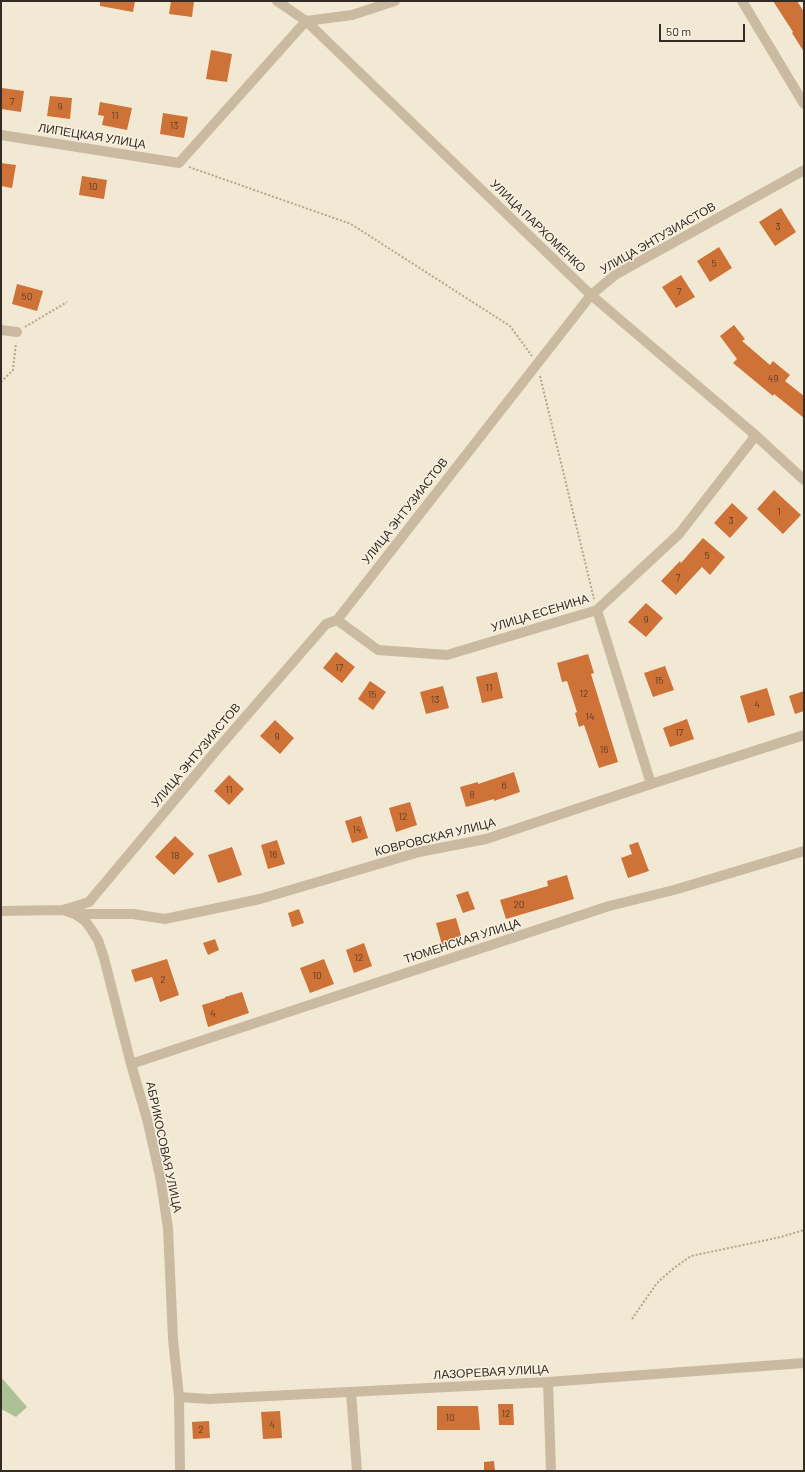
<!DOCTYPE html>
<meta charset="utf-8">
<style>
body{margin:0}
#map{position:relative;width:805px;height:1472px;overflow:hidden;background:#f2e9d5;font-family:Barlow,sans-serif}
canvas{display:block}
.frame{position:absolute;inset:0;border:2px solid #342b24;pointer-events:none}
.scale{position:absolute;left:659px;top:24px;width:86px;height:18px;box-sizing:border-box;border:2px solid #342b24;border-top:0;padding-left:5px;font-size:12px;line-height:14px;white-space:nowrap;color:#342b24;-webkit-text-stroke:3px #faf2e1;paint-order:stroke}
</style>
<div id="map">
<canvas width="805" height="1472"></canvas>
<div class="frame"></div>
<div class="scale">50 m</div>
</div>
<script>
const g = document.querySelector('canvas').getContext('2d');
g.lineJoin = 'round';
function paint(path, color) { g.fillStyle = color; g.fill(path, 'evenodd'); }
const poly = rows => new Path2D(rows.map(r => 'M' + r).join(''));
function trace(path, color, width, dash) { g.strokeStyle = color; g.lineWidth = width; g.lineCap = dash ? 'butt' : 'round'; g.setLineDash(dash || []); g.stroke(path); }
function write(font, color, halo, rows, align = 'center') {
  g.font = font + ' Barlow,sans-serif'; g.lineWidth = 3; g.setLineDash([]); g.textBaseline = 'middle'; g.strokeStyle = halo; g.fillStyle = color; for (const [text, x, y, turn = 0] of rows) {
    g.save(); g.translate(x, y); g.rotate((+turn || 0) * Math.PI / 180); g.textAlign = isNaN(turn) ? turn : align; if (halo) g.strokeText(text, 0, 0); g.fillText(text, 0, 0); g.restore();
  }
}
paint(poly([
 [1,1377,27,1407,16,1417,1,1409]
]), '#acc195');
paint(poly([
 [100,1,135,1,133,12,100,6],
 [171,1,194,1,192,17,169,14],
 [773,1,797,1,804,12,804,52,792,33,793,32],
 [211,50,232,54,227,82,206,79],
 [2,88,24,91,21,112,1,109],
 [50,96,72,98,70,119,47,116],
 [100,102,132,108,127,130,102,125,104,116,98,115],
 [163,113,188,117,184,138,160,134],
 [1,163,16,165,12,188,1,186],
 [82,176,107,180,104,199,79,195],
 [781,208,796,232,775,246,759,222],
 [719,247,732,268,710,282,697,261],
 [681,275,695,297,676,308,662,287],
 [17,284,43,291,37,311,12,304],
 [734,325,745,339,742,341,770,365,773,361,790,375,785,381,804,396,804,418,774,394,773,396,733,363,737,359,720,336],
 [774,490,801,515,783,534,757,509],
 [732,503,748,518,730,538,714,523],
 [703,538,725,557,710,575,702,567,676,595,661,581,680,561,681,563],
 [646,603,663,618,646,637,628,622],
 [336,652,355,667,342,683,323,668],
 [588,654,594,673,591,674,618,762,599,768,584,725,579,727,575,713,577,712,567,681,562,682,557,663],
 [665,666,674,690,653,697,644,673],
 [497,672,503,698,482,703,476,677],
 [370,681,386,692,373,710,358,699],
 [443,686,449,708,426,714,420,692],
 [767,688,775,715,748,723,740,696],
 [804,691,804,711,795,714,789,696],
 [687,719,694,739,670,747,663,728],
 [275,720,294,738,280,754,260,736],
 [514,772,520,792,494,801,494,799,466,807,460,787,478,782,478,784],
 [229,775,244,789,229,805,214,791],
 [410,802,417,825,396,832,389,808],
 [361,816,368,838,352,843,345,821],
 [175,836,194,854,174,875,155,857],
 [277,840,285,864,268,869,261,845],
 [638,842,649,871,628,878,621,858,632,854,629,845],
 [232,847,242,875,218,883,208,855],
 [567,875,574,899,506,919,500,900,548,886,547,881],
 [468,891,475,909,463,913,456,895],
 [299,909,304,923,292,927,288,913],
 [456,918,462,939,442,945,436,923],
 [215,939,219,950,208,955,203,943],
 [364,943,372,966,354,973,346,950],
 [167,959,179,995,160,1002,152,977,135,982,131,970],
 [324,959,334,984,310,993,300,968],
 [242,992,249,1013,208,1027,202,1005,225,998,225,997],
 [498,1404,513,1404,514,1425,499,1425],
 [437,1406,478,1406,480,1430,437,1430],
 [280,1411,282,1438,263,1439,261,1412],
 [209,1421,210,1438,193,1439,192,1422],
 [494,1461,495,1471,484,1471,484,1462]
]), '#ce7237');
trace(poly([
 [189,167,351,224,510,326,532,356],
 [25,327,67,302],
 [540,376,594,599],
 [1,382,13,370,16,343],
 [632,1319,657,1283,674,1268,691,1256,781,1237,804,1230]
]), '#b6a48b', 2, [2, 2]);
trace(poly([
 [277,1,306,21,591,295,753,433,804,480],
 [742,1,804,104],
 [1,135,179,163,306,21,352,15,395,1],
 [1,330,17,332],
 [597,610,651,784],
 [337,620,378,650,447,655,597,610,679,534,753,439,753,433],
 [63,910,89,902,214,753,326,624,337,620,591,295,615,275,804,170],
 [1,911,63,910,75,914,133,914,165,919,260,899,419,852,486,839,651,784,804,735],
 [75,914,85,921,91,929,98,940,104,958,131,1064,147,1119,160,1176,168,1228,173,1339,179,1397,180,1471],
 [131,1064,609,906,674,890,804,851],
 [548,1382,551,1471],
 [351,1392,357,1471],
 [179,1397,209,1399,548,1382,804,1363]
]), '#cabaa1', 10);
write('10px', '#5a3d29', null, [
 ["7",12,102],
 ["9",60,107],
 ["11",115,116],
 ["13",174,126],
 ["10",93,187],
 ["3",778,227],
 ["5",714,264],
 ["7",679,292],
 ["50",27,297],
 ["49",773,379],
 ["1",779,512],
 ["3",731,521],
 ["5",707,556],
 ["7",678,578],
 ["9",646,620],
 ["17",339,668],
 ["15",659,681],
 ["11",489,688],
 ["12",584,694],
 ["15",372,695],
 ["13",435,700],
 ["4",757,705],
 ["14",590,717],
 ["17",679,733],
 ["9",277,737],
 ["16",604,750],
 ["6",504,786],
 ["11",229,790],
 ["8",472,795],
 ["12",403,817],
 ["14",357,830],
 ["16",273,855],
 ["18",175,856],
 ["20",519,905],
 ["12",359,958],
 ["10",317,976],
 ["2",163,980],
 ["4",213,1014],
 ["12",506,1414],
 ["10",450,1418],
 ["4",272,1425],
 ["2",201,1430]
]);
write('12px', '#342b24', '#faf2e1', [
 ["ЛИПЕЦКАЯ УЛИЦА",92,136,9],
 ["УЛИЦА ПАРХОМЕНКО",538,226,44],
 ["УЛИЦА ЭНТУЗИАСТОВ",658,238,-30],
 ["УЛИЦА ЭНТУЗИАСТОВ",405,511,-52],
 ["УЛИЦА ЕСЕНИНА",540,613,-17],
 ["УЛИЦА ЭНТУЗИАСТОВ",196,755,-50],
 ["КОВРОВСКАЯ УЛИЦА",435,837,-14],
 ["ТЮМЕНСКАЯ УЛИЦА",462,941,-18],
 ["АБРИКОСОВАЯ УЛИЦА",164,1147,78],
 ["ЛАЗОРЕВАЯ УЛИЦА",491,1372,-3]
]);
</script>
